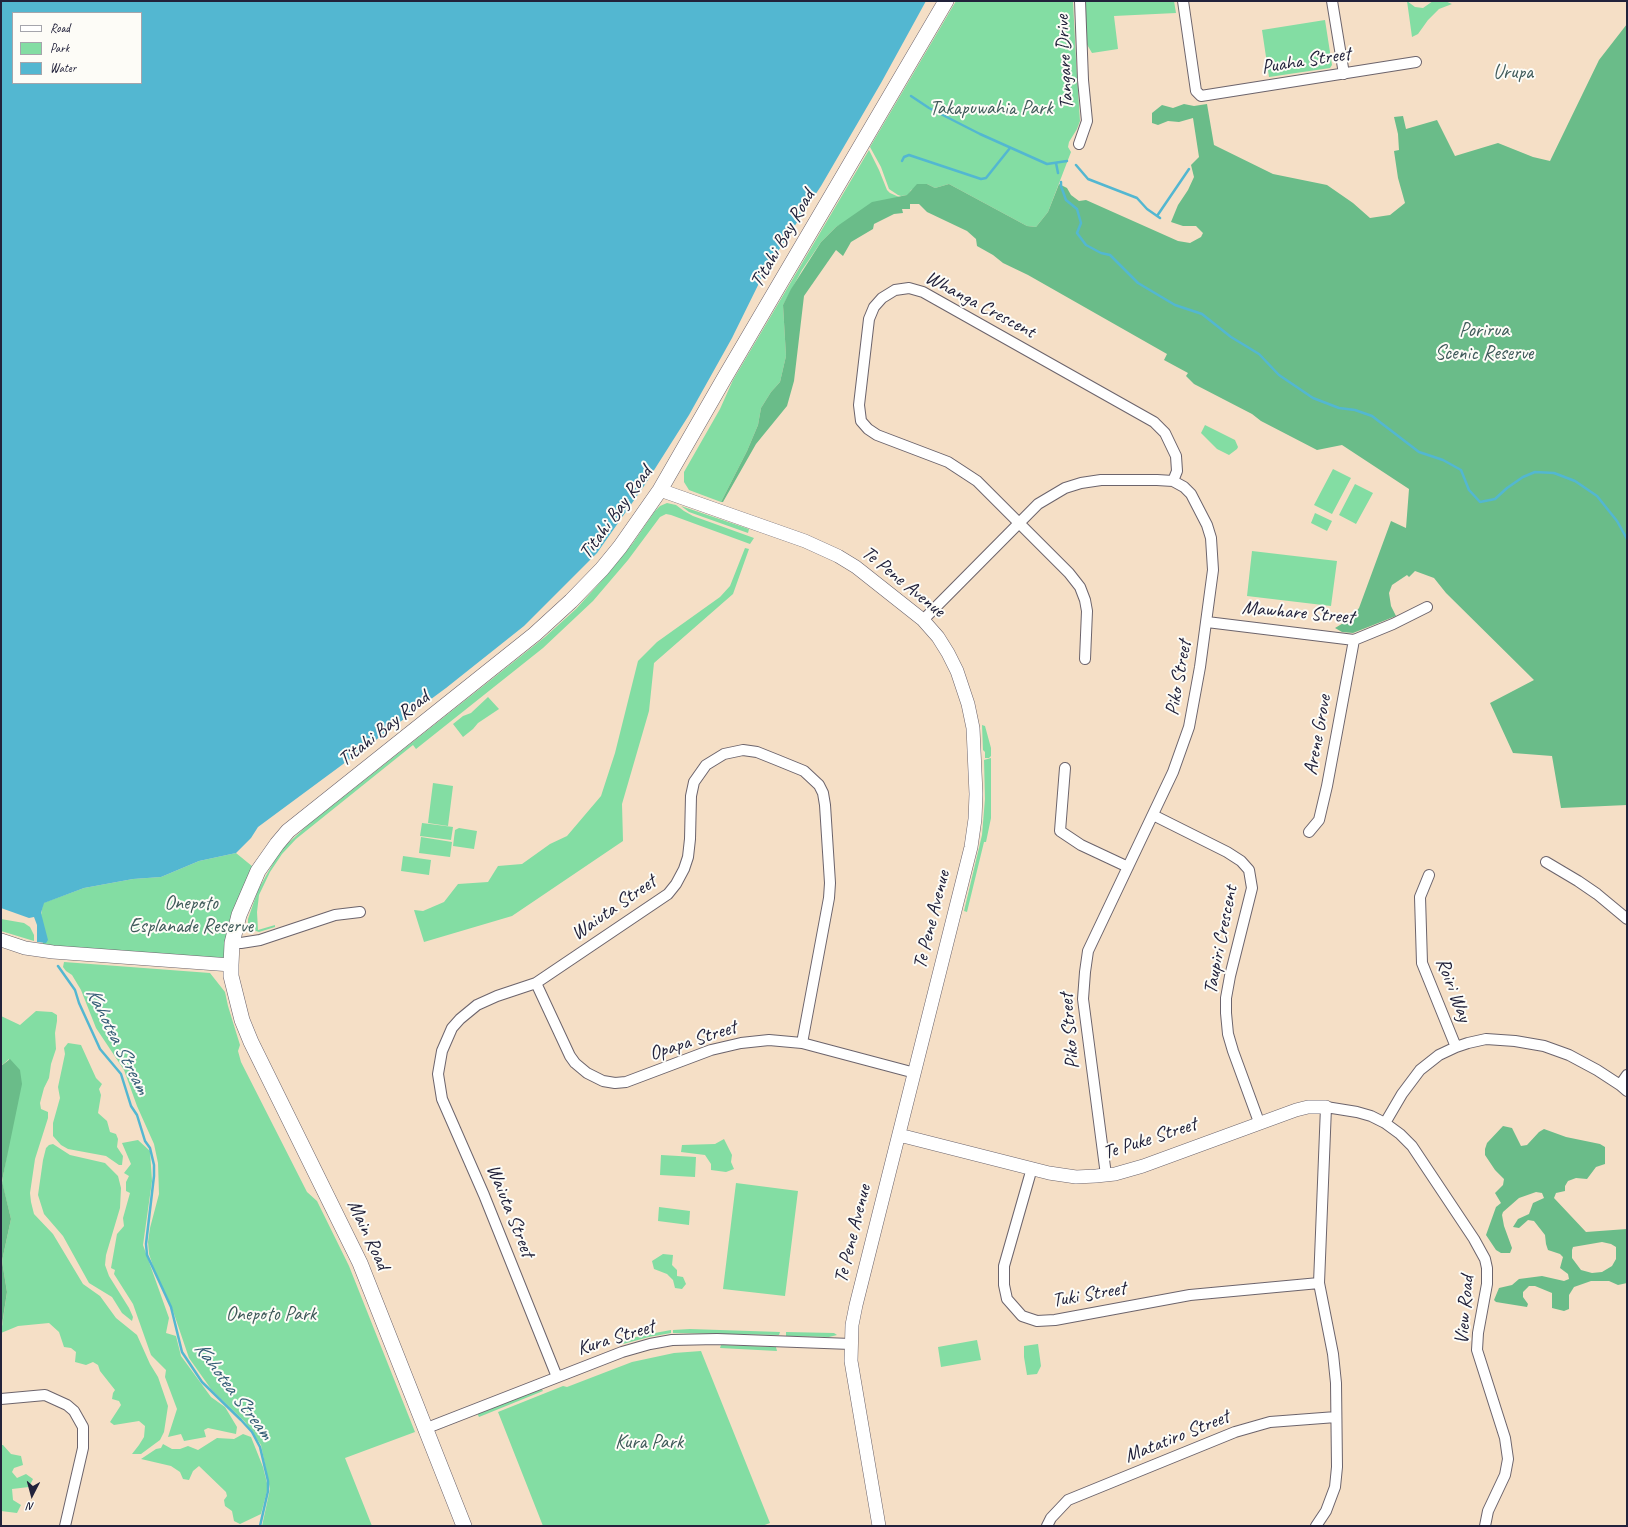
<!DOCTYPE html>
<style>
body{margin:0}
#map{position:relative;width:1628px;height:1527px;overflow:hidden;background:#f5dfc6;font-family:Caveat,sans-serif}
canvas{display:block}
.frame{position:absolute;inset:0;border:2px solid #22223b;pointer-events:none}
.legend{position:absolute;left:12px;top:12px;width:130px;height:72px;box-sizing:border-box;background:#fdfcf7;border:1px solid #a5a5ac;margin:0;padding:5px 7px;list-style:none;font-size:12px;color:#22223b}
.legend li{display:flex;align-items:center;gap:8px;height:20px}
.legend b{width:20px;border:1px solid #a5a5ac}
.north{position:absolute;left:12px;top:1475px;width:40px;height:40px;-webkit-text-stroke:3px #fdfcf7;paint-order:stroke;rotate:186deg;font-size:11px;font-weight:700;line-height:16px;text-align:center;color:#22223b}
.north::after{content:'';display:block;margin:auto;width:14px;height:18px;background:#22223b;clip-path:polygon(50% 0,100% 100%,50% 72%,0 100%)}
</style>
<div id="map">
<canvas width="1628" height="1527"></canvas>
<div class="frame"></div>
<ul class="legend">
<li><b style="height:5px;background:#fff"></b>Road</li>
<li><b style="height:11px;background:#83dda3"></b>Park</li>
<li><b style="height:11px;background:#53b7d1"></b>Water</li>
</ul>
<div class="north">N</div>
</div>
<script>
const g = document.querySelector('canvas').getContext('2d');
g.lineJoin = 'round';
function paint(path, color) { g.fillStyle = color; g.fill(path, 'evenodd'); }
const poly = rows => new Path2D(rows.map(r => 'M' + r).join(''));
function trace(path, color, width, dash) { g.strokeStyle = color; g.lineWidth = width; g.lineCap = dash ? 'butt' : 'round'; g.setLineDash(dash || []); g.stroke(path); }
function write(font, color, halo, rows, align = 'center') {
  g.font = font + ' Caveat,sans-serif'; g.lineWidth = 4; g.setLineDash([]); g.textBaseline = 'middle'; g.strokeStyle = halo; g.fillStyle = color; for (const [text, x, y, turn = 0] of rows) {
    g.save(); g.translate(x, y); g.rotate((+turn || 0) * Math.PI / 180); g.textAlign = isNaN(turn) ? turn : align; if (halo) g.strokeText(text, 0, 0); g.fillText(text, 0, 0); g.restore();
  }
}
paint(poly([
 [956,1,1073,1,1076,61,1080,121,1077,129,1069,142,1068,147,1071,152,1048,212,1036,227,1027,226,949,184,935,188,927,184,911,190,908,195,901,196,898,195,889,189,881,167,870,147],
 [1083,1,1174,1,1176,13,1114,16,1118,49,1092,53,1085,41],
 [1407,1,1415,7,1423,8,1433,1,1445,1,1452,4,1439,9,1428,20,1418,34,1412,37],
 [1325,20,1332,65,1330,68,1269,77,1262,30],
 [869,150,879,170,887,190,890,193,899,197,891,199,836,227,821,242,802,270,783,305,786,356,780,382,771,392,761,408,758,425,747,451,721,502,689,490,684,482,684,472,720,409,733,380],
 [1205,425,1235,440,1238,447,1237,449,1229,455,1217,449,1201,433],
 [1333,469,1351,478,1332,514,1314,505],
 [1355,484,1373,493,1356,524,1339,515],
 [667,503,676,505,684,511,693,516,754,538,750,544,671,515,666,514,660,517,628,560,593,601,543,648,416,749,413,745,296,839,282,854,270,872,259,895,257,912,258,930,275,925,275,927,259,932,250,929,248,926,248,919,258,890,276,858,285,846,308,825,545,637,576,609,607,575,633,543,655,511,660,506],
 [681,506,749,529,748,533,689,512],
 [1315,513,1332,521,1327,531,1311,523],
 [745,548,749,549,733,594,654,663,649,711,622,804,623,841,512,916,424,942,414,910,423,911,444,902,458,884,488,882,498,866,522,864,550,844,567,836,601,796,615,753,638,661,657,642,720,597,730,586],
 [1252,551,1337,561,1331,606,1247,596],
 [488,697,499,709,478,723,473,729,463,737,453,724,463,716,471,713],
 [982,725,985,726,991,748,991,756,989,758,985,758,985,752,983,750],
 [991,758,991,818,986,842,984,842,967,912,964,911,982,835,985,799,984,760],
 [433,783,453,786,448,826,428,823],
 [422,823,453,827,451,840,420,836],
 [459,828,477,831,474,849,453,846,455,830],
 [421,837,452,842,450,857,419,853],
 [236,853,258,871,231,965,41,951,43,943,41,915,43,903,84,888,133,879,161,877,199,861],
 [403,856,431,860,429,875,401,871],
 [1,919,24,923,30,927,34,935,34,941,1,931],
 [64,962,210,973,225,992,228,1006,240,1045,238,1051,241,1062,307,1192,317,1201,349,1266,415,1432,345,1458,372,1526,262,1526,270,1489,261,1445,245,1422,211,1389,189,1358,172,1308,157,1278,149,1254,148,1242,150,1228,159,1194,158,1163,154,1144,137,1106,124,1070,96,1028,81,990,72,975,66,971,63,967],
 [36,1011,52,1012,57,1015,57,1021,55,1033,56,1049,51,1064,49,1078,44,1088,40,1103,41,1109,48,1112,48,1118,35,1159,30,1193,31,1202,34,1214,53,1234,83,1284,100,1296,116,1318,137,1335,150,1364,158,1377,168,1406,164,1432,160,1440,141,1454,132,1454,139,1445,144,1437,145,1426,139,1421,114,1425,110,1422,121,1405,119,1401,112,1399,113,1393,115,1390,100,1371,98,1365,93,1362,86,1365,75,1362,76,1352,71,1348,64,1347,59,1332,49,1323,18,1326,1,1333,7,1292,2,1261,11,1219,2,1182,9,1143,9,1059,1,1066,1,1016,20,1025],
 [68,1043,81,1045,96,1078,102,1084,99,1089,101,1095,98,1113,107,1121,110,1132,116,1134,118,1139,117,1147,123,1156,122,1165,119,1165,106,1156,68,1149,61,1145,53,1136,53,1123,60,1098,58,1087,65,1054,64,1048],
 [724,1139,732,1155,731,1162,734,1169,726,1172,711,1170,711,1164,705,1155,681,1152,682,1145,715,1144],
 [138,1140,150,1151,152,1181,143,1245,169,1318,166,1333,176,1336,181,1356,211,1397,225,1407,237,1427,236,1434,208,1428,204,1430,206,1437,184,1441,181,1434,168,1437,177,1409,165,1377,166,1370,151,1355,133,1304,114,1274,115,1270,111,1268,117,1234,124,1226,123,1218,130,1193,126,1191,126,1182,129,1176,124,1173,131,1164,122,1143],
 [53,1144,70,1155,105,1163,118,1176,121,1188,120,1208,106,1255,105,1265,109,1276,129,1308,133,1317,132,1321,122,1313,112,1297,89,1283,63,1236,44,1214,38,1195,43,1160,46,1148,49,1145],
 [661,1155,696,1157,695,1177,660,1175],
 [736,1183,798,1191,785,1296,723,1289],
 [659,1207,690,1211,689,1225,658,1221],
 [663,1254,673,1255,672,1265,677,1270,677,1276,683,1277,686,1284,682,1289,675,1288,673,1280,667,1274,654,1269,652,1261],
 [690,1329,780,1332,779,1335,673,1333,673,1330],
 [671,1330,671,1333,649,1337,623,1344,621,1341,644,1335],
 [786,1332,834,1333,837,1335,829,1337,786,1336],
 [977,1340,981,1360,941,1367,938,1347],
 [1038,1344,1041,1366,1037,1374,1027,1375,1024,1357,1024,1346],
 [721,1345,776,1347,777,1351,720,1348],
 [701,1351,770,1523,762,1526,543,1526,498,1412,563,1386,567,1387,632,1362,674,1353],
 [541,1388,543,1391,479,1417,477,1413],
 [243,1434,251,1437,263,1467,267,1483,267,1491,261,1514,240,1524,234,1521,232,1511,225,1506,224,1500,227,1496,226,1492,199,1466,193,1471,189,1480,183,1479,180,1472,171,1466,141,1459,156,1449,161,1448,163,1444,172,1449,180,1449,188,1446,198,1450,217,1438,234,1439],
 [1,1445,3,1445,11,1454,21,1456,23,1465,14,1468,12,1472,17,1478,26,1474,33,1479,29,1487,12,1489,13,1500,21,1505,17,1513,1,1511]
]), '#83dda3');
paint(poly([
 [1627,24,1627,805,1561,808,1552,756,1513,753,1490,703,1534,680,1446,593,1434,578,1415,571,1409,577,1407,575,1392,585,1389,593,1391,606,1396,616,1353,633,1342,632,1335,628,1350,619,1359,608,1391,521,1406,528,1409,489,1342,445,1317,450,1261,421,1252,414,1194,384,1186,376,1188,373,1164,360,1167,354,1028,275,1003,263,993,255,977,246,976,239,967,231,927,212,919,204,910,204,910,209,902,209,903,213,894,214,874,224,873,229,851,242,843,256,836,250,804,296,794,381,787,406,756,444,723,502,721,502,747,451,758,425,761,408,771,392,780,382,786,356,783,305,791,289,821,242,836,227,872,202,907,195,917,184,927,184,935,188,949,184,1027,226,1036,227,1048,212,1059,184,1067,188,1071,195,1079,201,1086,200,1178,241,1190,243,1201,237,1203,233,1196,226,1183,226,1171,222,1178,205,1188,190,1194,177,1191,165,1199,157,1193,118,1179,122,1168,121,1158,125,1152,123,1152,113,1162,105,1173,108,1184,104,1194,106,1207,104,1214,145,1273,174,1327,185,1353,203,1370,218,1390,215,1405,203,1398,178,1394,151,1399,150,1398,134,1394,117,1403,116,1406,129,1437,120,1455,156,1498,143,1533,157,1550,161,1599,60],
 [10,1059,20,1070,22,1084,2,1181,11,1219,2,1261,7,1292,1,1331,1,1066],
 [1503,1126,1512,1128,1521,1146,1527,1145,1539,1132,1544,1129,1566,1137,1600,1144,1605,1147,1605,1164,1596,1167,1587,1179,1576,1178,1568,1181,1565,1186,1565,1191,1556,1193,1554,1198,1586,1232,1627,1229,1627,1283,1618,1285,1609,1281,1591,1281,1574,1287,1569,1295,1569,1309,1564,1311,1552,1308,1552,1293,1535,1286,1529,1286,1523,1292,1523,1297,1528,1304,1527,1307,1496,1302,1494,1300,1499,1288,1512,1285,1519,1279,1542,1276,1564,1281,1569,1279,1568,1274,1560,1268,1563,1257,1560,1254,1548,1250,1546,1244,1545,1235,1534,1221,1528,1220,1519,1228,1513,1227,1518,1219,1529,1214,1533,1203,1544,1198,1542,1193,1536,1192,1519,1198,1503,1212,1502,1215,1504,1226,1512,1248,1510,1253,1501,1253,1496,1250,1486,1235,1496,1207,1501,1203,1495,1193,1503,1185,1504,1179,1495,1170,1485,1155,1485,1149,1487,1143],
 [1602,1242,1611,1244,1616,1247,1616,1259,1612,1266,1602,1272,1592,1273,1581,1270,1572,1258,1572,1250,1573,1247]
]), '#6abc89');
paint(poly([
 [1,1,926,1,881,83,821,186,765,271,732,338,689,415,644,486,597,553,524,626,446,688,258,827,251,838,236,853,199,861,161,877,133,879,84,888,44,903,41,913,48,940,46,943,37,942,37,925,34,917,29,918,1,908],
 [13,13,141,13,141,83,13,83]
]), '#53b7d1');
trace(poly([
 [911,96,929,108,980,134,1047,164,1067,161],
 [902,161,904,157,909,155,981,179,986,178,1010,148],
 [1056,163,1058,173],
 [1076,165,1088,179,1137,198,1147,209,1160,218],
 [1061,182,1061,186,1066,200,1077,209,1081,223,1077,233,1086,245,1101,253,1110,255,1138,283,1175,305,1202,314,1231,337,1259,354,1279,375,1313,398,1339,408,1355,410,1372,416,1419,452,1443,460,1461,470,1469,490,1480,502,1495,499,1507,488,1523,477,1535,472,1554,473,1575,481,1597,496,1617,521,1627,539],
 [1157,216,1189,169],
 [58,966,75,990,79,1003,100,1049,121,1074,131,1106,137,1115,145,1141,150,1148,154,1165,154,1176,146,1244,147,1255,171,1307,182,1352,202,1382,241,1420,252,1432,260,1447,268,1481,268,1491,260,1526]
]), '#53b7d1', 2.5);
const minor = poly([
 [1183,1,1196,91,1201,96,1416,62],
 [1332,1,1344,74],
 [1079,144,1087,121,1083,80,1080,1],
 [923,620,1038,504,1065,488,1081,483,1101,480,1157,480,1173,481,1184,487,1191,494,1207,525,1211,538,1213,570,1200,667,1189,727,1173,772,1088,951,1085,972,1083,999,1106,1175],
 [1207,622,1354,640,1393,624,1427,607],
 [1085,659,1087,611,1085,600,1080,587,1069,573,977,481,948,462,877,435,868,429,861,421,859,405,869,319,874,307,882,298,895,290,909,288,923,292,1154,422,1165,433,1176,456,1177,471,1173,481],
 [1065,768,1060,831,1081,845,1128,867],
 [1153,815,1227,852,1241,861,1249,870,1252,888,1230,976,1226,998,1226,1013,1228,1034,1233,1051,1259,1122],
 [1309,832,1319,820,1327,786,1354,640],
 [1546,862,1578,881,1597,894,1627,919],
 [1429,875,1420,897,1422,963,1456,1047],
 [232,943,241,943,260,940,335,915,360,912],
 [536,983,570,1056,575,1063,587,1073,603,1081,615,1083,626,1082,711,1050,741,1043,769,1040,802,1043,915,1073],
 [1620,1085,1627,1075],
 [1385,1123,1402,1094,1420,1070,1439,1055,1456,1047,1468,1043,1486,1039,1515,1041,1544,1046,1569,1055,1597,1070,1620,1085,1627,1091],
 [1032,1168,1004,1266,1004,1285,1007,1299,1022,1316,1037,1321,1055,1320,1190,1295,1319,1283],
 [557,1377,484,1195,442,1099,438,1074,442,1051,452,1028,460,1019,477,1005,497,996,536,983,668,894,676,884,684,869,688,857,690,839,691,796,694,782,706,765,724,754,743,750,757,752,777,760,804,771,819,785,823,793,825,805,830,883,829,898,802,1043],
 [1,1399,45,1395,67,1405,74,1411,83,1427,83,1448,65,1526],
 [427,1428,622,1352,650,1344,672,1340,717,1339,851,1344],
 [1047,1526,1051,1518,1068,1500,1235,1432,1270,1422,1336,1417],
 [1316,1526,1326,1511,1335,1487,1337,1467,1336,1383,1333,1354,1319,1283,1326,1107,1357,1112,1371,1116,1385,1123,1400,1134,1412,1146,1474,1239,1485,1259,1487,1268,1487,1284,1478,1333,1477,1350,1505,1438,1508,1459,1505,1475,1488,1511,1485,1526]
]);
const tertiary = poly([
 [660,490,805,541,838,556,856,567,923,620,938,637,948,653,957,671,968,704,973,728,976,794,975,819,971,847,856,1305,852,1325,851,1361,879,1526],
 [1,940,25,948,53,952,231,965],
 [899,1135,1049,1173,1076,1177,1096,1176,1115,1174,1143,1166,1296,1110,1308,1107,1326,1107]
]);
const secondary = poly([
 [464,1526,360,1263,251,1042,242,1020,231,976,231,965,232,943,239,915,258,871,277,844,288,831,535,634,571,601,602,569,620,547,660,490,725,377,946,1]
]);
trace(minor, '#6c646c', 12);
trace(tertiary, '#6c646c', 14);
trace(secondary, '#6c646c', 16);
trace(minor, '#fff', 10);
trace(tertiary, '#fff', 13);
trace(secondary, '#fff', 15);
write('20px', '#22223b', '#fdfcf7', [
 ["Puaha Street",1306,61,-9],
 ["Tangare Drive",1065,62,-93],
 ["Titahi Bay Road",783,239,-60],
 ["Whanga Crescent",980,305,28],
 ["Titahi Bay Road",616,513,-54],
 ["Te Pene Avenue",903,582,39],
 ["Mawhare Street",1298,613,5],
 ["Piko Street",1179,678,-80],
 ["Titahi Bay Road",384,729,-38],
 ["Arene Grove",1318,735,-80],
 ["Waiuta Street",614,908,-35],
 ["Te Pene Avenue",932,920,-76],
 ["Taupiri Crescent",1221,940,-79],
 ["Roiri Way",1453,990,69],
 ["Piko Street",1070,1031,-95],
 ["Opapa Street",693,1041,-18],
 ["Te Puke Street",1150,1139,-18],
 ["Waiuta Street",510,1211,68],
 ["Te Pene Avenue",853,1234,-76],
 ["Main Road",368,1235,65],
 ["Tuki Street",1089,1295,-10],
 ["View Road",1465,1310,-85],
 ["Kura Street",616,1338,-17],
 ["Matatiro Street",1177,1437,-22]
]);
write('20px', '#3f5a5a', '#fdfcf7', [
 ["Urupa",1513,73],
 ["Takapuwahia Park",991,109],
 ["Porirua",1484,331],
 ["Scenic Reserve",1484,354],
 ["Onepoto",191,904],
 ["Esplanade Reserve",191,927],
 ["Onepoto Park",271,1315],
 ["Kura Park",649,1443]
]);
write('italic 21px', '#365e77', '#fdfcf7', [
 ["Kahotea Stream",117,1041,63],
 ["Kahotea Stream",233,1391,53]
]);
</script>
